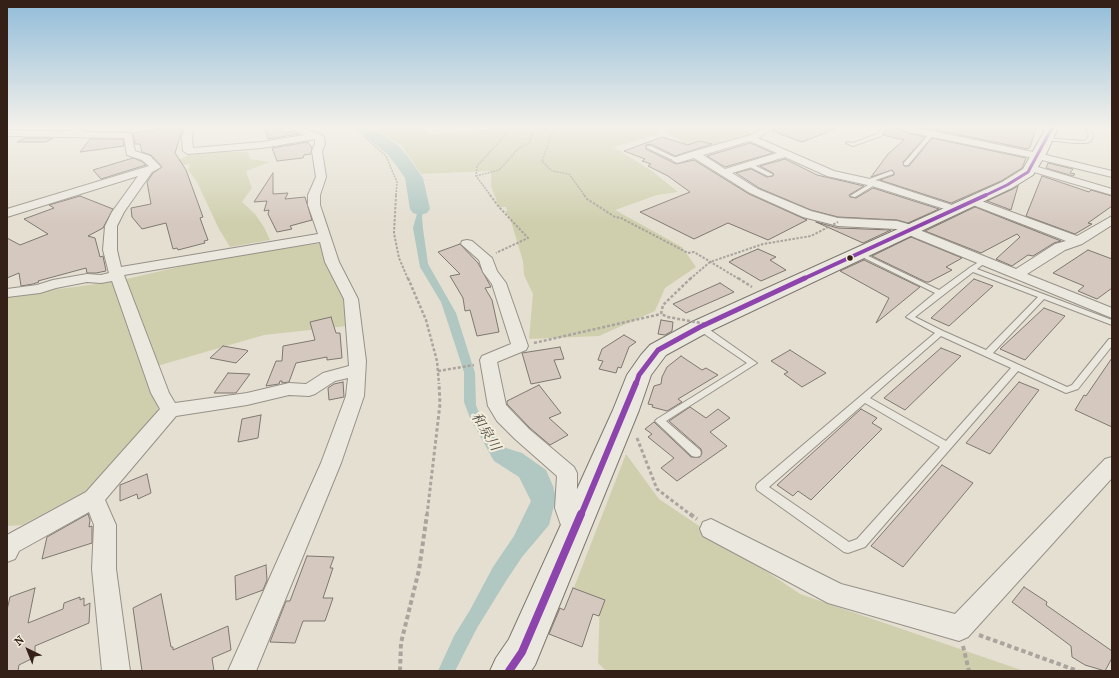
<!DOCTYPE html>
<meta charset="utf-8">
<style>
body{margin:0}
#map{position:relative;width:1119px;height:678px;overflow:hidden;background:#e4dfd1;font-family:"IM FELL French Canon",serif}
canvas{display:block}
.frame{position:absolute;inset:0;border:8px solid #342017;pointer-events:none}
.north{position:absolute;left:8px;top:630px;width:40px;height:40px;-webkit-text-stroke:3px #f3eddc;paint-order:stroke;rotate:317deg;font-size:11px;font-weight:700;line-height:16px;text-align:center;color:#342017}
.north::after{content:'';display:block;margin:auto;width:14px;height:18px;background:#342017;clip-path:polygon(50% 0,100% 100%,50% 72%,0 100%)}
</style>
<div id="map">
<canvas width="1119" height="678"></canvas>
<div class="frame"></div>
<div class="north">N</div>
</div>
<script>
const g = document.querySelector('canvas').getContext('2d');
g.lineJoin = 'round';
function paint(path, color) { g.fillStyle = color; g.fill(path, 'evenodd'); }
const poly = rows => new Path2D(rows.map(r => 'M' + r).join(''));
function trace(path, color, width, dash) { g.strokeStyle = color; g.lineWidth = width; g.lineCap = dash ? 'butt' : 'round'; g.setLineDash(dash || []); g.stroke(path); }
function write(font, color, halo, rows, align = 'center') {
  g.font = font + ' "IM FELL French Canon","Noto Serif JP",serif'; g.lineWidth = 4; g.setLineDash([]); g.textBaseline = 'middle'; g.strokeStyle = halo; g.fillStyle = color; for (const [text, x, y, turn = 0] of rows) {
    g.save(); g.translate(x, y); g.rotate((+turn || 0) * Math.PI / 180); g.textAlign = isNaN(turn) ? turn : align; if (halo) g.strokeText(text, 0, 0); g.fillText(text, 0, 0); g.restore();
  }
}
paint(poly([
 [374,128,423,128,428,134,477,132,491,128,657,128,659,134,614,147,652,171,678,192,657,195,615,210,682,247,696,267,665,288,655,311,599,336,529,339,533,294,524,275,523,261,510,218,505,211,507,211,506,207,499,207,491,186,491,171,421,174,402,146],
 [662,128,741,128,753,134,697,150,664,132],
 [217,152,248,152,250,159,270,162,246,171,252,188,242,202,255,214,264,227,270,240,230,247,219,229,197,182,188,170,190,164,173,167,168,164,189,155],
 [324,243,346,304,347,326,264,335,157,366,158,418,97,485,22,525,7,526,7,295,75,287,122,280,187,265,257,252],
 [626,454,659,499,800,594,1024,671,606,671,598,663,600,599,573,590]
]), '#cfcfae');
paint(poly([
 [410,173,417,182,424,205,422,217,423,229,428,264,456,313,475,373,476,405,481,418,489,430,506,448,522,453,546,470,553,486,556,498,549,525,522,557,506,581,477,628,455,671,438,671,454,636,470,610,493,567,514,536,531,501,519,477,494,461,470,418,464,402,464,372,446,317,441,302,420,267,413,228,418,210]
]), '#b0c7c2');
paint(poly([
 [356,128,374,128,399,146,409,158,423,178,430,209,427,213,420,215,413,213,410,209,405,178,396,165,387,154,356,128]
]), '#b0c7c2');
const building = poly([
 [165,128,183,128,175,153,186,170,203,217,200,218,208,240,204,241,205,243,178,250,177,248,173,249,166,223,142,229,132,217,131,208,151,204,147,182,153,173,162,167,151,155,142,152,140,144,135,144,133,133,165,128],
 [264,128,283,128,284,133,293,131,299,134,268,139,264,128],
 [775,128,836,128,836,129,802,142,772,131,775,128],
 [887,128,899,128,904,132,925,137,903,162,904,166,909,166,932,138,1026,158,1022,168,1001,181,951,203,880,180,894,175,894,172,892,170,871,177,888,154,904,140,883,135,887,128],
 [926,128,1036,128,1030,147,1028,149,926,128],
 [662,137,688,145,699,141,712,144,675,156,651,144,646,145,646,149,676,164,694,160,749,194,807,220,768,240,728,223,694,239,640,212,690,192,668,176,648,166,651,164,642,161,645,159,624,151,662,137],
 [25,138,53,138,46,142,17,142,25,138],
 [90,139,123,139,124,146,80,152,90,139],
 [308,142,312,148,311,154,304,155,303,158,277,161,272,148,308,142],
 [750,143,773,153,725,167,707,156,750,143],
 [133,158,141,161,146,165,101,179,93,170,133,158],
 [785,159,817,175,864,186,849,195,850,197,856,198,873,188,939,209,908,223,897,220,838,217,811,210,759,188,736,173,751,169,767,177,773,176,774,175,773,173,760,166,785,159],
 [1048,163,1073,169,1070,173,1075,174,1073,176,1046,168,1048,163],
 [273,173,273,194,288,193,285,199,305,197,312,220,290,226,292,229,277,232,268,214,269,210,264,211,267,201,254,202,273,173],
 [1042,176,1089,192,1091,190,1112,196,1112,206,1088,223,1092,224,1075,234,1026,216,1042,176],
 [1018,186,1011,210,987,201,1013,189,1018,186],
 [80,196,113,209,103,228,88,236,95,238,100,257,103,256,106,271,96,273,87,273,86,268,38,281,39,282,33,284,21,286,19,273,7,278,7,238,20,245,48,234,24,219,54,208,49,205,80,196],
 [975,207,1061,241,1054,243,1033,256,1028,255,1012,266,996,259,1020,237,1017,234,981,253,925,231,975,207],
 [816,222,838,228,891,230,863,243,816,222],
 [911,237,962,258,946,267,952,270,929,282,926,282,872,256,911,237],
 [460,244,478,263,491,287,485,288,492,300,499,332,477,336,470,310,465,311,463,298,450,276,460,274,438,252,460,244],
 [758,249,776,257,770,260,786,270,761,281,729,262,733,260,732,260,758,249],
 [1088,250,1112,259,1112,288,1097,299,1078,291,1084,286,1053,273,1088,250],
 [864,260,920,287,876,323,889,298,840,271,864,260],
 [974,279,993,286,949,326,931,318,974,279],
 [720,283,734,292,686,313,673,304,720,283],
 [1044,308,1065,316,1025,360,1000,349,1044,308],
 [331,317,336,333,340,333,342,358,327,360,327,357,296,363,289,382,282,383,282,381,280,381,279,384,266,386,276,361,282,361,283,346,315,340,310,322,331,317],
 [661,320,673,322,672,331,665,335,658,334,661,320],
 [624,335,636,342,629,347,621,368,618,367,616,373,599,369,603,361,598,360,602,349,624,335],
 [223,346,246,350,248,351,236,363,210,358,223,346],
 [560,347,564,359,554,360,561,378,531,384,522,353,560,347],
 [941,348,961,356,905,410,884,398,941,348],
 [790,350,826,373,802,387,784,374,788,372,771,361,790,350],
 [681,356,702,370,706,368,718,375,678,399,682,402,667,411,652,407,653,405,648,404,654,386,661,384,662,377,667,367,681,356],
 [1112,358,1112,427,1075,410,1084,395,1086,396,1112,358],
 [228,373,250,374,236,393,214,393,228,373],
 [343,382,344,397,329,400,328,388,334,384,343,382],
 [1019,382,1039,390,990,454,966,443,1019,382],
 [539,385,561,413,549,418,568,435,550,445,530,428,507,404,507,401,539,385],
 [690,407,706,418,718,409,730,418,710,432,727,446,677,481,661,468,674,458,648,437,652,434,645,429,654,422,691,457,700,457,702,453,701,449,669,421,690,407],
 [861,409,877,418,872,423,882,429,811,500,798,491,793,496,777,485,861,409],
 [261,415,258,438,238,442,242,419,261,415],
 [942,465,973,483,903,567,871,546,942,465],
 [147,474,151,493,138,499,137,494,120,501,120,485,147,474],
 [88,514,90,520,89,527,92,526,92,543,42,559,47,537,88,514],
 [307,556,334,557,330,568,333,568,323,598,333,598,325,621,303,621,295,643,270,642,286,601,290,601,307,556],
 [266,565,267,580,263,590,236,600,235,576,266,565],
 [1024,587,1047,602,1046,605,1112,651,1112,658,1105,671,1085,665,1072,657,1071,646,1012,602,1024,587],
 [35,588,28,623,63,609,64,603,80,597,80,600,84,598,84,606,90,603,89,623,35,646,35,657,19,665,18,671,7,671,7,610,10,597,35,588],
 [573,588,605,600,599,616,593,614,582,647,549,634,560,608,564,610,573,588],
 [161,594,171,647,173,647,173,650,228,626,231,650,212,658,214,671,142,671,133,608,161,594]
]);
paint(building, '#d5c8bf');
trace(building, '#7e7870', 1);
const lane = poly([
 [882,128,886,128,881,136,853,146,846,143,848,142,853,143,877,134,882,128],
 [1086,128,1090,128,1093,136,1091,141,1087,143,1074,143,1046,140,1044,139,1046,138,1084,141,1087,139,1089,136,1086,128],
 [930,133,934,134,908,165,904,165,904,163,930,133],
 [647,146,651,146,680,160,675,161,647,148,647,146],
 [750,163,772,174,773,175,768,176,748,166,747,165,750,163],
 [891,171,893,172,893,174,867,183,864,181,891,171],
 [873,182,878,183,855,197,850,196,873,182],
 [858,251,939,290,968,269,969,268,982,260,986,260,986,262,977,269,1112,320,1112,325,1044,299,993,353,1067,387,1072,385,1109,339,1112,339,1112,346,1078,389,1066,393,1018,371,865,547,848,553,844,552,757,490,756,487,757,484,935,333,906,317,935,293,856,254,856,252,858,251],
 [973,272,1038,297,986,350,943,331,915,317,973,272],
 [941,336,1011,368,946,441,870,398,941,336],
 [865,403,940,447,857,539,849,542,769,487,865,403],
 [697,325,703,325,757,363,666,421,700,450,701,453,700,456,696,457,692,456,655,421,657,419,747,363,697,329,696,327,697,325]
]);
const street = poly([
 [72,128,81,128,80,130,85,132,131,133,135,151,150,156,161,167,152,172,124,212,117,226,117,250,121,267,318,234,308,205,308,195,316,177,312,151,315,144,315,139,262,148,188,154,183,151,182,137,185,128,194,128,192,137,193,148,262,142,304,135,289,128,302,128,322,135,324,137,325,144,322,151,326,177,320,195,320,205,339,262,358,299,366,361,364,396,341,463,256,671,228,671,321,463,346,396,348,378,335,381,315,394,309,396,289,395,247,405,176,416,105,500,116,525,116,569,130,671,102,671,92,569,94,525,89,512,19,551,15,559,7,562,7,535,86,492,160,409,151,393,112,281,101,283,87,282,56,288,40,293,7,297,7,289,37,285,53,280,87,274,101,275,109,273,103,250,105,226,112,212,138,176,7,217,7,209,149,166,142,160,127,155,124,138,7,136,7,130,59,131,69,131,72,128],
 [320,242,325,262,344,299,349,366,323,373,306,384,289,383,247,393,175,403,169,393,124,275,320,242],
 [763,128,774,128,758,138,834,171,879,181,958,207,960,209,958,211,954,212,872,186,827,176,785,157,732,173,758,189,811,211,838,218,897,221,915,226,917,229,1016,269,1055,244,1066,241,968,203,966,201,968,199,976,199,1077,236,1112,216,1112,225,1082,244,1065,250,1027,274,1112,308,1112,318,904,233,902,230,896,229,838,226,803,217,750,193,694,158,677,163,672,160,673,158,691,152,751,135,763,128],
 [750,141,777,153,725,169,703,155,750,141],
 [900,128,918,128,1038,153,1112,171,1112,177,1038,159,904,131,900,128],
 [1031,165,1112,189,1112,195,1027,170,1026,168,1031,165],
 [467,240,472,241,492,258,497,271,506,283,528,346,526,350,497,362,506,405,529,429,574,467,577,473,577,508,585,531,582,538,574,541,566,538,563,531,555,508,557,476,515,439,497,421,488,406,480,360,482,356,511,344,492,284,483,272,479,260,461,244,462,241,467,240],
 [1112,457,1112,478,968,637,959,641,828,603,703,536,700,529,703,522,711,519,841,584,955,614,1105,459,1112,457]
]);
const secondary = poly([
 [1046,128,1058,128,1046,154,1033,175,1012,188,708,332,666,355,651,375,639,410,535,665,531,671,490,671,496,658,509,639,613,410,627,375,641,355,650,345,692,322,1002,182,1023,169,1046,128]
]);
trace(lane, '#979189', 2);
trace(street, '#979189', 2);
trace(secondary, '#7e7870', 2);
trace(poly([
 [355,128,386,156,397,182,396,196],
 [554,128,542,161,552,171,569,174,585,196],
 [476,176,499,170,519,148,530,143,532,134,539,128],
 [491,196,476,176,477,166,512,128]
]), '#a9a49e', 1.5, [2, 1]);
trace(poly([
 [396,195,394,233,399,258,408,279],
 [490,195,499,207,528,238,496,253],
 [584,195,587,199,615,217,621,218,688,253,694,252,739,279]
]), '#a9a49e', 2, [2.5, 1.5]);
trace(poly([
 [408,278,426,320,437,361,439,384],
 [738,278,752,287],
 [534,343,661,314],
 [438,371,474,365]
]), '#a9a49e', 2.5, [3, 2]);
trace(poly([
 [637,438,657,489,691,515],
 [427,515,440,404,439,383]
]), '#a9a49e', 3, [3.5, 2.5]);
trace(poly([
 [690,514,697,519],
 [979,635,1078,671],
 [963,646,969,671],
 [400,671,401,643,419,570,427,514]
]), '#a9a49e', 4, [4.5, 3]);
paint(lane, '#ebe8e0');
paint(street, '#ebe8e0');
paint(secondary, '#ebe8e0');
trace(poly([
 [690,279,710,262,763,244,811,236,838,222]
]), '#a9a49e', 2, [2.5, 1.5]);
trace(poly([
 [691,278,663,305,661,314,668,317,706,324]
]), '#a9a49e', 2.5, [3, 2]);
trace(poly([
 [984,196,1007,185,1028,172,1052,128]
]), '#8e44ad', 3);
trace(poly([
 [803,279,986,195]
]), '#8e44ad', 4);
trace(poly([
 [636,384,639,375,658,350,700,327,805,278]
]), '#8e44ad', 5);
trace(poly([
 [581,515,636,383]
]), '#8e44ad', 6);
trace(poly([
 [509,671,522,652,581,514]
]), '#8e44ad', 8);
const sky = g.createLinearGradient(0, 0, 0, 223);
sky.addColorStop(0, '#91bcd9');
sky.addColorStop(0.57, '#f3f1ea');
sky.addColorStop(1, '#f3f1ea00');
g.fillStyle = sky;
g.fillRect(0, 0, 1119, 223);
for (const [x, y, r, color] of [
 [850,258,3.5,"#342017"]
]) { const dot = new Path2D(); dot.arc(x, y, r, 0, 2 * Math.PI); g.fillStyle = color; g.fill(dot); trace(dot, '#f3eddc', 1.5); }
write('italic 14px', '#524f48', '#f3eddc', [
 ["和泉川",485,432,59]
]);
</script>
